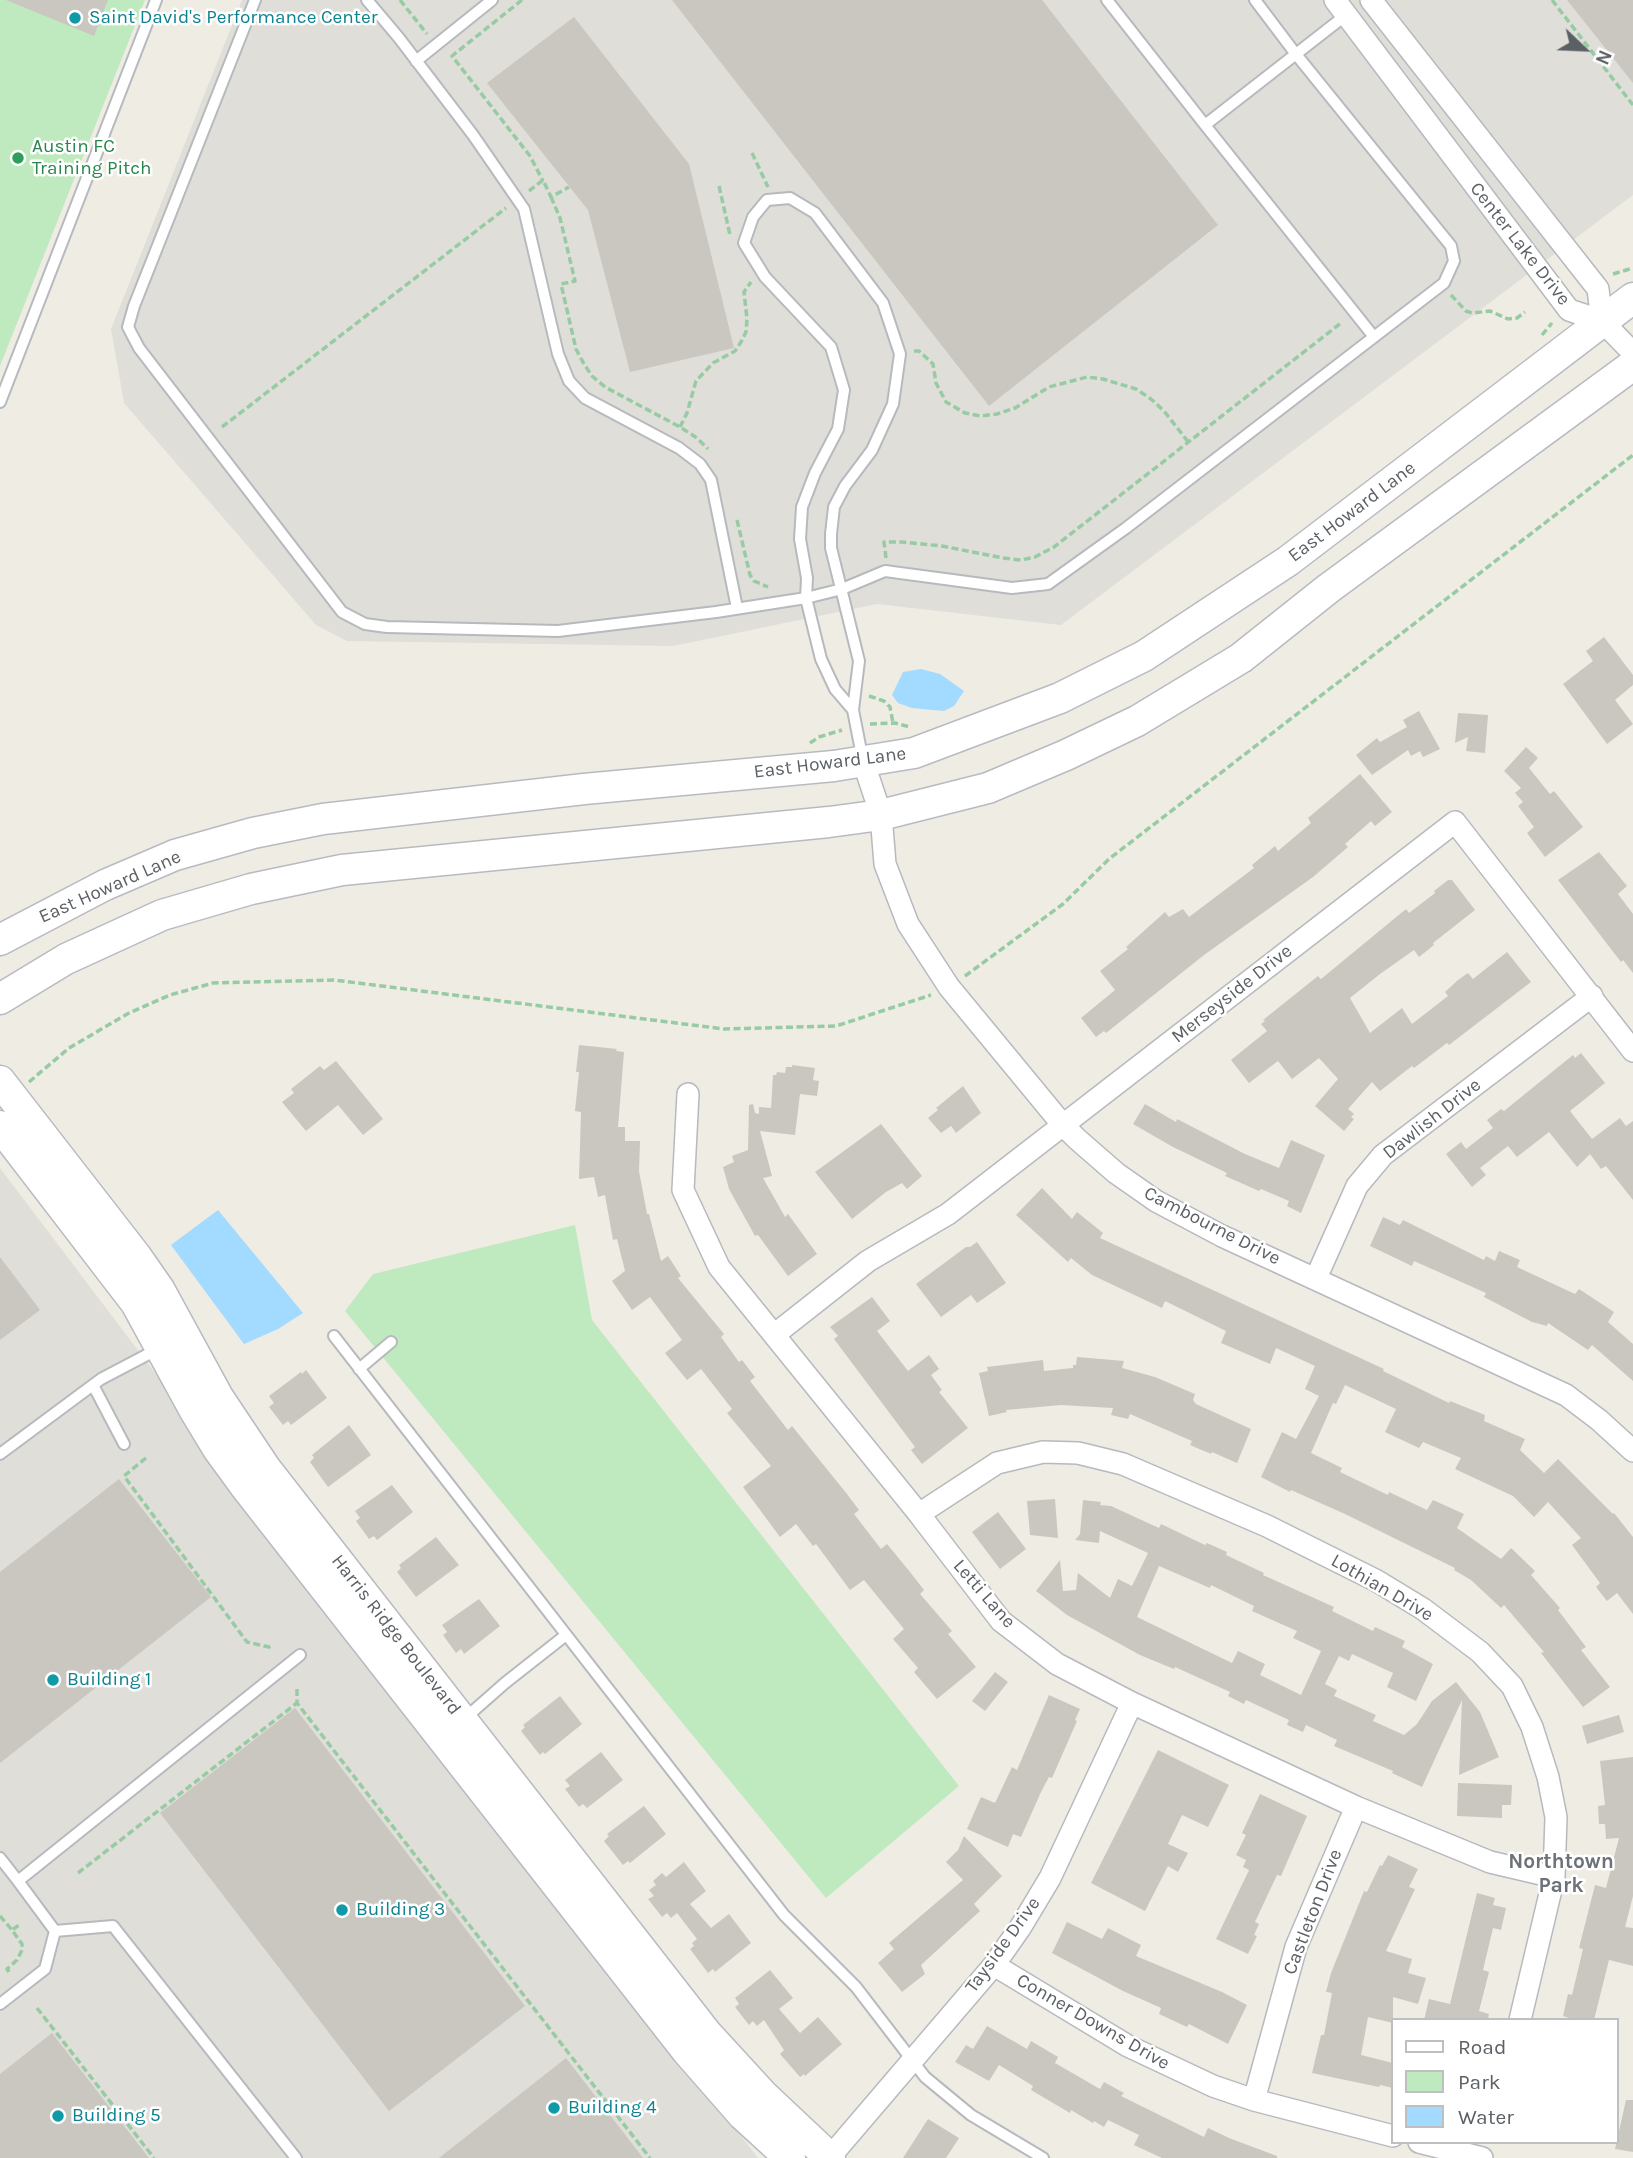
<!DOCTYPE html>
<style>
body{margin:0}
#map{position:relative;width:1633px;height:2158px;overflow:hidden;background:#efece3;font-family:Karla,sans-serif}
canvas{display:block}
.legend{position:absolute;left:1391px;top:2018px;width:228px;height:126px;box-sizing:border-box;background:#fff;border:2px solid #bdbfc1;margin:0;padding:9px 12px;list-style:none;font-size:21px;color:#5b6065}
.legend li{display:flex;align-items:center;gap:14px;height:35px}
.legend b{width:35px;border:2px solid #bdbfc1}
.north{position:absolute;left:1549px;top:14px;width:70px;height:70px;-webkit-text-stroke:5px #fff;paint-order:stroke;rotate:113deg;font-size:19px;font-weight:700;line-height:28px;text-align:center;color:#5b6065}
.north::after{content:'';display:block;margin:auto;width:24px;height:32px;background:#5b6065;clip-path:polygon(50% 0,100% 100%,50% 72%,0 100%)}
</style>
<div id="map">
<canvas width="1633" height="2158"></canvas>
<ul class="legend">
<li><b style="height:9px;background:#fff"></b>Road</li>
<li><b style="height:19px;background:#bfe9be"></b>Park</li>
<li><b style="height:19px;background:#a3daff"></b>Water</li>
</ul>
<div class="north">N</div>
</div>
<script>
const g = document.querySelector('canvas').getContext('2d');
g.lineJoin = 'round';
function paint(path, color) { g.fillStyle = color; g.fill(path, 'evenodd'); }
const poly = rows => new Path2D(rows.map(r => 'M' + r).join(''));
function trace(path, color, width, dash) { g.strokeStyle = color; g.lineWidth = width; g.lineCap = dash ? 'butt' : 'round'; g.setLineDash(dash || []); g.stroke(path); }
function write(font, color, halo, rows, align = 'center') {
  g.font = font + ' Karla,sans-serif'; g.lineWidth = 5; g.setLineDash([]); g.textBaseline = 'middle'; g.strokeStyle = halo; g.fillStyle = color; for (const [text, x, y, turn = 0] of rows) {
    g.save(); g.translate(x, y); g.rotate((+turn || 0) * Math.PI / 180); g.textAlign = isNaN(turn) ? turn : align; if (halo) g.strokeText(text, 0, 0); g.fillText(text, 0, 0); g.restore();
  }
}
paint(poly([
 [242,0,1633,0,1633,195,1061,625,877,604,673,646,347,641,316,625,124,403,111,329],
 [0,1168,190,1419,758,2158,0,2158]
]), '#e0ded8');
paint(poly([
 [0,0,145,0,0,366],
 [575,1225,592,1320,959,1786,826,1898,345,1311,373,1274]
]), '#bfe9be');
paint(poly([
 [921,669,940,674,964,691,954,706,944,711,912,708,898,703,892,695,903,672],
 [218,1210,303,1313,278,1329,244,1344,171,1245]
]), '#a3daff');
paint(poly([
 [6,0,108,0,94,36],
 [672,0,1042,0,1218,225,989,406],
 [1567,0,1633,0,1633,83],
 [574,17,689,164,734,348,630,372,588,210,487,83],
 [1604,637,1633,675,1633,685,1615,700,1633,724,1607,744,1563,684,1593,661,1586,651],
 [1419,711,1440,749,1423,757,1420,751,1411,756,1408,750,1372,775,1356,755,1377,738,1380,742,1407,727,1403,720],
 [1458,713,1488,715,1485,753,1466,751,1468,737,1455,743],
 [1526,747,1538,758,1529,768,1550,794,1554,791,1583,827,1545,857,1527,833,1534,827,1518,806,1523,802,1515,793,1521,788,1504,771],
 [1360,774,1392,812,1375,826,1371,821,1345,844,1348,847,1313,877,1204,955,1106,1033,1104,1031,1096,1037,1081,1018,1115,990,1100,971,1128,949,1126,947,1165,912,1169,917,1183,909,1189,917,1254,868,1252,865,1275,846,1278,851,1311,823,1308,818],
 [1599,852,1627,886,1618,894,1633,914,1633,973,1623,960,1621,962,1558,880],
 [1448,880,1452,880,1475,910,1433,943,1434,945,1419,957,1414,950,1380,974,1350,998,1370,1033,1402,1008,1412,1024,1448,996,1445,992,1458,980,1468,973,1473,979,1507,952,1531,982,1449,1045,1447,1043,1414,1068,1412,1066,1380,1091,1372,1082,1348,1109,1354,1114,1351,1117,1354,1119,1344,1131,1315,1106,1338,1079,1319,1058,1292,1079,1278,1061,1249,1083,1231,1060,1267,1031,1261,1024,1265,1021,1263,1020,1318,976,1321,979,1406,909,1409,913,1435,893,1434,891],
 [579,1045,617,1049,616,1051,624,1052,618,1127,625,1127,625,1141,640,1141,639,1171,647,1214,649,1214,661,1261,668,1256,681,1276,678,1278,724,1334,721,1337,739,1362,742,1360,755,1377,750,1381,788,1430,792,1426,847,1494,859,1510,854,1514,881,1549,887,1544,910,1572,924,1590,920,1594,952,1631,948,1634,976,1667,937,1699,914,1672,918,1668,893,1639,904,1629,864,1580,850,1590,816,1544,813,1546,796,1524,780,1537,743,1487,771,1466,727,1413,732,1409,701,1369,687,1380,665,1353,682,1340,650,1297,632,1310,612,1281,625,1271,617,1239,613,1240,605,1195,598,1197,594,1177,579,1179,581,1112,575,1111,579,1072,576,1072],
 [1581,1053,1605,1083,1570,1111,1592,1139,1620,1118,1626,1126,1633,1121,1633,1200,1606,1166,1601,1169,1590,1154,1577,1167,1549,1132,1517,1157,1508,1146,1480,1168,1486,1175,1472,1187,1446,1154,1461,1142,1466,1149,1493,1128,1487,1120,1501,1109,1504,1111,1573,1055,1575,1058],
 [336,1061,383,1119,363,1135,338,1105,306,1131,282,1102,294,1093,291,1089,320,1066,324,1070],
 [792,1065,815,1068,813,1080,819,1081,817,1096,800,1094,795,1135,760,1131,772,1176,763,1178,785,1217,788,1214,817,1254,788,1276,758,1235,755,1236,729,1189,723,1167,734,1162,732,1156,748,1150,749,1105,753,1104,755,1113,759,1114,759,1107,771,1108,773,1075,776,1075,777,1072,785,1073,786,1067,792,1067],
 [963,1086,981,1113,956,1133,951,1126,941,1133,928,1118,938,1110,936,1108],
 [1145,1104,1176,1122,1177,1119,1245,1154,1279,1168,1291,1140,1325,1155,1301,1213,1287,1206,1289,1201,1261,1189,1259,1191,1225,1176,1227,1173,1173,1147,1133,1124],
 [881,1124,922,1176,907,1189,902,1183,886,1192,852,1219,815,1172],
 [1042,1188,1072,1219,1077,1212,1103,1233,1100,1238,1384,1369,1383,1371,1449,1403,1450,1401,1485,1415,1484,1421,1525,1439,1520,1450,1544,1473,1558,1459,1613,1514,1614,1513,1633,1537,1633,1614,1617,1593,1607,1601,1596,1587,1600,1583,1572,1545,1581,1538,1548,1502,1534,1517,1513,1496,1455,1469,1461,1458,1423,1442,1419,1448,1385,1432,1396,1409,1345,1385,1336,1404,1333,1403,1311,1453,1342,1468,1340,1472,1388,1495,1389,1492,1427,1510,1433,1500,1464,1514,1457,1528,1501,1559,1511,1548,1535,1571,1531,1575,1560,1608,1558,1610,1586,1647,1581,1650,1610,1687,1583,1707,1541,1653,1544,1652,1504,1605,1501,1608,1471,1580,1454,1570,1455,1568,1345,1514,1291,1490,1290,1492,1261,1477,1282,1432,1296,1439,1319,1396,1305,1389,1315,1366,1276,1348,1270,1364,1221,1343,1226,1331,1165,1301,1162,1308,1092,1275,1071,1258,1068,1262,1016,1215],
 [1383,1217,1400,1225,1403,1220,1484,1260,1486,1256,1495,1261,1499,1251,1520,1260,1517,1267,1575,1294,1579,1289,1614,1312,1608,1322,1633,1344,1633,1381,1592,1345,1588,1350,1548,1323,1547,1326,1532,1322,1484,1297,1486,1293,1414,1261,1412,1266,1370,1246],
 [977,1242,1006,1283,977,1303,971,1295,941,1317,916,1284,966,1247,970,1247],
 [0,1257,40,1310,0,1340],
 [872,1297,890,1321,877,1331,908,1371,929,1355,939,1369,931,1375,942,1390,939,1392,968,1428,922,1464,911,1450,915,1447,834,1339,838,1336,830,1327],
 [1077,1357,1124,1361,1122,1368,1155,1377,1195,1394,1193,1400,1196,1404,1251,1429,1237,1463,1212,1452,1211,1454,1190,1445,1192,1441,1130,1414,1128,1419,1111,1415,1113,1408,1061,1405,1006,1410,1007,1412,989,1416,979,1373,988,1371,987,1367,1043,1360,1044,1371,1073,1368,1073,1365,1076,1365],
 [306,1370,327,1398,291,1425,288,1421,283,1425,269,1407,274,1403,269,1396,301,1372,302,1374],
 [349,1425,371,1455,328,1487,310,1462,314,1458,312,1455],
 [119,1479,211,1597,0,1763,0,1572],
 [392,1485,413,1512,377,1540,374,1536,369,1539,356,1521,360,1518,355,1511],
 [1055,1499,1058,1538,1030,1535,1027,1501],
 [1083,1500,1101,1502,1100,1505,1111,1506,1159,1528,1161,1524,1205,1545,1207,1543,1227,1552,1226,1555,1264,1573,1263,1575,1334,1607,1332,1611,1373,1631,1375,1627,1405,1641,1402,1647,1433,1664,1416,1701,1387,1687,1393,1673,1352,1654,1349,1661,1339,1656,1325,1684,1337,1690,1334,1696,1376,1715,1373,1721,1404,1735,1417,1724,1432,1701,1456,1682,1480,1712,1499,1757,1459,1775,1462,1700,1422,1787,1392,1773,1393,1771,1334,1746,1337,1740,1306,1725,1303,1732,1287,1725,1289,1720,1246,1700,1244,1704,1228,1696,1230,1692,1175,1667,1174,1669,1140,1655,1067,1615,1036,1591,1060,1560,1063,1591,1076,1590,1078,1573,1110,1598,1118,1579,1132,1586,1148,1553,1100,1531,1099,1543,1075,1540,1080,1534],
 [1159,1566,1210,1588,1211,1585,1254,1606,1252,1611,1297,1631,1293,1638,1321,1651,1301,1695,1260,1675,1265,1664,1238,1651,1232,1663,1137,1617],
 [998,1512,1026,1549,1000,1569,972,1532],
 [436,1537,459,1565,416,1597,397,1572,401,1568,399,1565],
 [479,1599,500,1626,464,1654,461,1649,456,1653,443,1635,447,1632,442,1625],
 [995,1672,1008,1682,985,1711,972,1701],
 [1049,1695,1080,1709,1075,1720,1077,1721,1052,1778,1049,1777,1041,1792,1021,1837,1013,1834,1008,1847,967,1829,981,1797,995,1803,1012,1767,1017,1770],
 [560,1696,582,1724,545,1754,543,1752,540,1755,521,1731,525,1727,523,1725],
 [295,1708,525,2006,389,2111,160,1813],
 [1619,1715,1624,1732,1587,1744,1582,1726],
 [1158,1750,1229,1785,1208,1827,1182,1815,1168,1844,1188,1853,1178,1872,1168,1866,1145,1911,1091,1883],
 [601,1752,623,1780,587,1808,583,1804,579,1807,565,1789,570,1786,565,1780],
 [1633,1757,1633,1896,1625,1927,1633,1928,1633,1966,1609,1960,1594,2020,1575,2020,1563,2016,1568,1994,1572,1995,1583,1949,1579,1948,1595,1885,1606,1888,1619,1838,1606,1839,1605,1824,1599,1824,1598,1806,1605,1805,1600,1761],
 [1458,1783,1512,1785,1511,1805,1502,1805,1502,1818,1457,1816],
 [1260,1794,1307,1816,1281,1876,1277,1875,1255,1922,1259,1924,1254,1935,1257,1936,1248,1954,1216,1939,1249,1870,1243,1867,1246,1860,1236,1855,1246,1835,1242,1833],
 [644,1806,666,1834,630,1863,628,1861,623,1865,604,1841,609,1836,607,1834],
 [964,1836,1002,1876,974,1904,980,1911,921,1965,925,1974,902,1992,878,1963,894,1949,889,1943,963,1880,946,1862,958,1850],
 [1388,1855,1418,1869,1409,1887,1415,1889,1386,1951,1412,1959,1408,1973,1426,1978,1418,2004,1393,1997,1393,2023,1368,2017,1361,2055,1393,2063,1393,2088,1380,2085,1379,2087,1312,2073,1321,2035,1324,2035,1332,1993,1326,1992,1331,1973,1364,1891,1367,1892,1380,1865,1382,1866],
 [684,1862,706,1891,690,1904,711,1928,729,1914,751,1943,715,1972,713,1969,708,1973,690,1949,694,1946,692,1943,697,1939,677,1913,671,1918,667,1913,662,1917,648,1899,654,1896,649,1890,656,1885,653,1881,662,1873,666,1877],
 [1477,1893,1495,1898,1493,1905,1506,1908,1501,1930,1493,1928,1483,1970,1489,1972,1479,2011,1489,2014,1488,2020,1424,2020,1429,1999,1450,2004],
 [1067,1922,1102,1939,1108,1928,1141,1945,1136,1956,1222,1992,1247,2005,1228,2044,1189,2024,1187,2027,1159,2014,1161,2008,1123,1991,1052,1953],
 [770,1970,793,1998,779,2009,800,2033,818,2017,842,2044,805,2076,804,2074,800,2077,780,2054,784,2050,764,2020,757,2026,753,2021,749,2025,735,2007,739,2004,735,1998],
 [987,2026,1027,2049,1031,2041,1058,2057,1055,2063,1100,2089,1104,2082,1124,2093,1121,2096,1204,2137,1208,2128,1229,2138,1277,2156,1277,2158,1162,2158,1134,2145,1139,2135,1108,2120,1104,2127,1094,2121,1093,2123,1071,2110,1070,2113,1031,2090,1033,2086,999,2065,989,2081,955,2062,966,2045,973,2049],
 [52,2033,149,2158,0,2158,0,2074],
 [566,2058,643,2158,439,2158],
 [1626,2100,1633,2100,1633,2152,1615,2149],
 [928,2119,959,2138,946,2158,903,2158]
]), '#cac7c0');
const lane = poly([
 [255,0,134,306,128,327,139,348,342,612,365,624,387,627,558,631,716,612,806,598,842,589,885,571,1012,588,1048,584,1126,528,1444,283,1454,261,1451,246,1295,53,1255,0],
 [367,0,399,38,473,135,524,209,558,354,569,381,585,398,679,448,700,464,711,480,737,608],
 [1107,0,1205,125,1346,15],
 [416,61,492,0],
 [1205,125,1374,337],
 [0,402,156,0],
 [853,710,835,689,821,659,806,598,807,578,800,539,802,507,815,473,838,429,844,390,831,347,765,277,744,243,753,217,767,200,790,198,815,213,883,303,900,354,893,404,872,450,845,486,834,507,831,534,831,548,859,661,853,710,863,761],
 [334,1336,784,1915,856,1987,925,2077,971,2115,1043,2158],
 [359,1369,391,1342],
 [93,1385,124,1444],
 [0,1454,101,1379,158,1349],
 [463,1720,505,1683,566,1635],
 [0,1858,18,1881],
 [55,1931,113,1926,296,2158],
 [0,2004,45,1969,55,1931,18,1881,300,1655]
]);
const street = poly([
 [1335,0,1569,310,1602,321,1633,353],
 [1371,0,1598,289,1602,321],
 [863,761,881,815,885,864,908,924,949,987,1062,1124,1077,1139,1116,1173,1156,1201,1222,1236,1566,1395,1599,1420,1633,1451],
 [688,1094,683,1190,719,1267,919,1514,1001,1621,1057,1664,1132,1703,1356,1807,1490,1862,1554,1877],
 [1316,1278,1357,1186,1383,1155,1592,996],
 [774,1335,868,1261,948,1214,1455,822,1633,1051],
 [919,1514,997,1463,1043,1452,1078,1453,1123,1464,1267,1526,1377,1581,1423,1609,1480,1652,1512,1686,1532,1727,1548,1777,1556,1817,1554,1877,1520,2020],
 [994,1965,1128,2046,1213,2086,1254,2100,1393,2136],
 [1254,2100,1296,1947,1356,1807],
 [1419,2142,1482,2158],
 [829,2158,994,1965,1020,1928,1050,1878,1132,1703]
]);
const secondary = poly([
 [0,940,105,885,175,855,253,833,323,819,584,789,834,766,914,753,1060,698,1144,656,1288,561,1633,298],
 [0,999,66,959,162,915,251,889,342,870,829,822,881,815,988,788,1066,755,1137,721,1241,658,1329,588,1633,365],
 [0,1081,136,1256,159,1289,218,1397,266,1469,707,2034,763,2095,830,2158],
 [0,1126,136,1303,195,1411,218,1449,245,1486,687,2051,743,2115,790,2158]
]);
trace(lane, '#b6babe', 14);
trace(street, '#b6babe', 24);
trace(secondary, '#b7bbc1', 33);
trace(poly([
 [400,0,427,34],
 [522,0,452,56,530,156,543,181],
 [1552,0,1633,105],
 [752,153,768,187],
 [719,186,730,235],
 [529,191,543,180,551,197,569,187],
 [551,197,560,218,575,281,561,284,576,349,584,364,592,376,605,387,680,427,697,438,708,449],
 [1613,274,1633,268],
 [1451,295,1466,311,1472,313,1490,311,1508,319,1517,318,1525,312],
 [1542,335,1552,323],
 [914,351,919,351,933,364,936,383,946,402,965,413,980,416,997,414,1015,408,1049,387,1087,377,1103,379,1136,389,1151,399,1164,411,1189,443],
 [222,427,506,208],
 [680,427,687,413,696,381,713,363,735,351,741,342,746,332,747,319,744,292,751,282],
 [737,520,750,575,754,581,768,587],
 [886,558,884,542,902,542,942,546,1003,558,1021,560,1035,557,1054,547,1341,323],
 [869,696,884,701,890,707,893,723],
 [870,724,895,723,910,727],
 [810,743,819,737,842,730],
 [965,976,1063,904,1109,859,1633,455],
 [29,1082,69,1048,129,1013,170,995,213,983,334,980,724,1029,836,1026,931,995],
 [146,1458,124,1476,247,1642,269,1647,272,1645],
 [297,1689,297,1703,650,2158],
 [78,1873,297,1703],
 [0,1916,12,1930],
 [9,1972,7,1969,17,1960,22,1950,22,1944,12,1930,19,1925],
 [37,2008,154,2158]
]), '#96cba4', 3.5, [7, 3.5]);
trace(lane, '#fff', 10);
trace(street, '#fff', 21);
trace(secondary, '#fff', 30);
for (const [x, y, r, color] of [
 [75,18,7,"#0f9aa8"],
 [18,158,7,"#2e9e5b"],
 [53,1680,7,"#0f9aa8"],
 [342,1910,7,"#0f9aa8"],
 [554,2108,7,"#0f9aa8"],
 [58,2116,7,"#0f9aa8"]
]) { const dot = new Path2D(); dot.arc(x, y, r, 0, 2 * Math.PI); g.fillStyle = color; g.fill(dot); trace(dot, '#fff', 2.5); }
write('19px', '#0d838f', '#fff', [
 ["Saint David's Performance Center",89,18],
 ["Building 1",67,1680],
 ["Building 3",356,1910],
 ["Building 4",568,2108],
 ["Building 5",72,2116]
], 'left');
write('19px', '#27864d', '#fff', [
 ["Austin FC",32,147],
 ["Training Pitch",32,169]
], 'left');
write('19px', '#5b6065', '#fff', [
 ["Center Lake Drive",1520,244,52],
 ["East Howard Lane",1352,512,-37],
 ["East Howard Lane",830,763,-7],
 ["East Howard Lane",110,887,-24],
 ["Merseyside Drive",1232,994,-38],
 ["Dawlish Drive",1432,1119,-38],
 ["Cambourne Drive",1212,1226,27],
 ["Lothian Drive",1382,1588,30],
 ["Letti Lane",984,1594,49],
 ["Harris Ridge Boulevard",396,1635,52],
 ["Castleton Drive",1313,1912,-69],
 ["Tayside Drive",1003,1945,-54],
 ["Conner Downs Drive",1093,2022,30]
]);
write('bold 21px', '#6c7277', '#fff', [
 ["Northtown",1561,1862],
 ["Park",1561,1886]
]);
</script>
